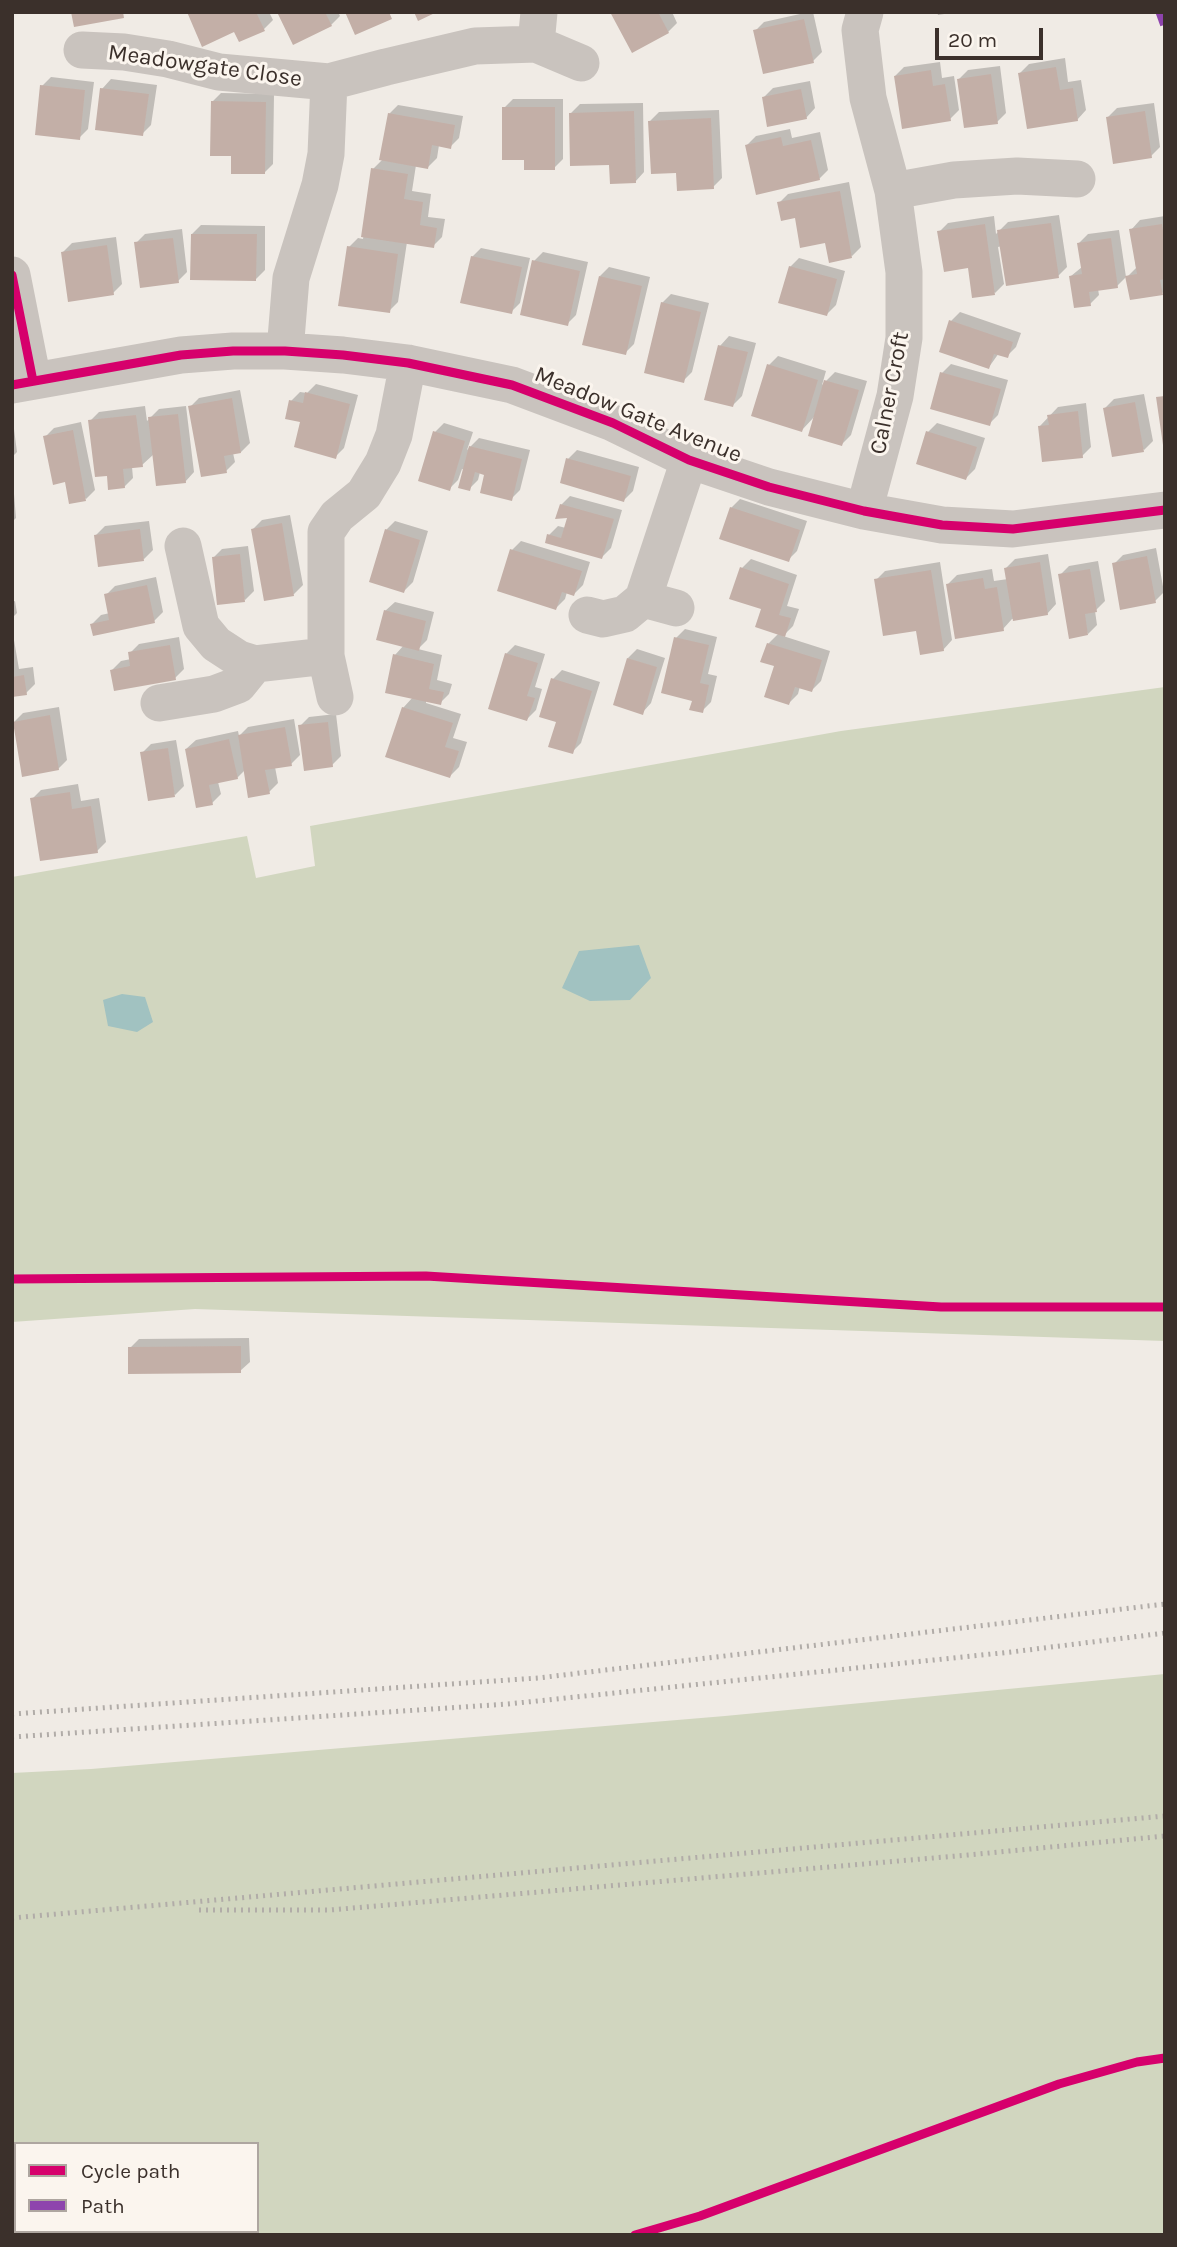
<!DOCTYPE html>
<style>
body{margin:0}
#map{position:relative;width:1177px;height:2247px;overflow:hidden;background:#f0ebe5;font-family:Karla,sans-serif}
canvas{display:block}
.frame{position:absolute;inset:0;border:14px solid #3b302b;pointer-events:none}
.legend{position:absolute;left:14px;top:2142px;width:245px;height:91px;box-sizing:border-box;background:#fbf5ee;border:2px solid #aea6a0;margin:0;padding:9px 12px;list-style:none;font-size:21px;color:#3b302b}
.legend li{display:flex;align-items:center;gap:14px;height:35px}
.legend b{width:35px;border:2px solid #aea6a0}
.scale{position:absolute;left:935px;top:28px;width:108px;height:32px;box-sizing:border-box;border:4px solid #3b302b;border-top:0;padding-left:9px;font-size:21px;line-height:24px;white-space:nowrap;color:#3b302b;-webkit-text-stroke:5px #fbf5ee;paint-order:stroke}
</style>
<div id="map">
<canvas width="1177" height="2247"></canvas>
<div class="frame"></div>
<ul class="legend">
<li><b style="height:9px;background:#d6006c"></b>Cycle path</li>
<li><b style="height:9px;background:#8e44ad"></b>Path</li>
</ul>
<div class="scale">20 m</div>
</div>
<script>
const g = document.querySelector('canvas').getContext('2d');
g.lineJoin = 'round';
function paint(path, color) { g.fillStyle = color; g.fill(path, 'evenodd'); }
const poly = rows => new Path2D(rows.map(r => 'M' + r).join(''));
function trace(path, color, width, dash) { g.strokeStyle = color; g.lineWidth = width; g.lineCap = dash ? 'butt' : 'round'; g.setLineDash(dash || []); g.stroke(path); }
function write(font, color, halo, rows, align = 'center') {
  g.font = font + ' Karla,sans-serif'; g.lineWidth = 6; g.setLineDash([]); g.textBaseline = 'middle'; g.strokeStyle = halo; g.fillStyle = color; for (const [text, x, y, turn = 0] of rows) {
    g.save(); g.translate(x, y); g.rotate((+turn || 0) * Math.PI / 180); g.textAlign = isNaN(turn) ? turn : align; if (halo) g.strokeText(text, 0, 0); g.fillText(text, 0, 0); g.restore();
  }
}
paint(poly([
 [1165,687,1165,1341,195,1309,12,1322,12,877,247,836,256,878,315,866,310,826,841,731],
 [1165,1674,1165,2235,12,2235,12,1773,91,1769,725,1716],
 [16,2144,257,2144,257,2231,16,2231]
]), '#d1d6bf');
paint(poly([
 [639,945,651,978,630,1000,590,1001,562,988,579,951],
 [122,994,145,997,153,1022,137,1032,108,1026,103,1000]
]), '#a1c2c1');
paint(poly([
 [189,12,269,12,273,20,264,29,235,30],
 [279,12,338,12,340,16,331,25],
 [612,12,672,12,677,23,668,32],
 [809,12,813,12,822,52,813,61,755,31,764,22],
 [937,12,957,12,938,15],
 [1065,58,1068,82,1081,80,1086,110,1077,120,1020,73,1029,64],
 [940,62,942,78,954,76,959,110,950,119,895,76,904,67],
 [1000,66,1006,113,997,122,959,79,968,70],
 [51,77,94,82,88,129,79,138,42,86],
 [111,79,157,85,151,125,142,134,102,89],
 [810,81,815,108,806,118,763,98,773,88],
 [221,93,274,94,273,164,264,173,232,155,212,102],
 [513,99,563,99,563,159,554,168,526,158,504,108],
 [643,103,644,172,635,182,611,163,571,113,580,104],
 [1154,103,1160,147,1151,156,1108,117,1117,108],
 [398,105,463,116,459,138,450,147,439,145,437,158,428,167,416,165,412,191,431,194,428,217,445,219,442,237,433,246,407,242,398,302,389,311,349,247,358,238,363,239,373,169,383,159,389,114],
 [719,110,722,178,713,187,678,171,650,121,659,112],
 [790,129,792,138,820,132,828,170,819,179,747,145,756,136],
 [849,182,861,247,852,256,826,241,779,203,788,194],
 [1059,215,1067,267,1058,276,1002,246,998,247,1004,284,995,293,939,232,948,223,994,216,996,234,1008,222],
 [1165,216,1165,291,1162,293,1127,277,1136,268,1131,230,1140,220],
 [201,225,265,226,265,270,256,279,192,234],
 [182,229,187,272,178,281,136,243,145,234],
 [1119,230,1126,277,1117,286,1098,289,1099,295,1090,304,1071,276,1082,267,1079,243,1088,234],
 [116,237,122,284,113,293,63,252,72,243],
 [481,248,530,258,520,303,511,312,472,257],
 [543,252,588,262,576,315,567,324,534,261],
 [799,258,845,271,836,305,827,314,790,267],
 [609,267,650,277,634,344,625,353,600,276],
 [671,294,709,303,692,372,683,381,662,303],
 [960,312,1021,333,1016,347,1007,356,999,353,989,367,951,321],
 [729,336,756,343,742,396,733,405,720,346],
 [778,356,826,371,822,385,835,372,867,381,851,435,842,444,815,416,802,430,769,365],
 [951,364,1008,380,998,415,989,424,942,373],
 [316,384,358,395,344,448,335,457,302,421,291,401,300,392,307,393],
 [240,390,250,443,241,452,233,453,235,462,226,471,190,407,199,398],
 [1144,394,1153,441,1144,450,1105,408,1114,399],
 [1086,403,1091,447,1082,456,1040,426,1058,407],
 [145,406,147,421,159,409,186,406,194,472,185,482,154,454,142,465,132,467,133,478,124,487,108,474,90,421,99,412],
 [81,422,95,490,86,499,67,480,45,437,54,428],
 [444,423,473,432,467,450,479,438,530,450,520,490,511,499,486,474,480,472,478,480,469,489,465,470,462,469,458,480,449,489,435,432],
 [937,423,985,438,975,469,966,478,928,432],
 [12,429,14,429,17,452,12,457],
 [577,450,639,467,633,491,624,500,568,459],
 [12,494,14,494,16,518,12,522],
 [570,496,622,510,611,548,602,557,549,535,558,526,566,528,570,517,561,505],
 [740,499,807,521,797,551,788,560,731,508],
 [290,515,303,585,294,594,265,599,253,529,262,520],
 [149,521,153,550,144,559,96,535,105,526],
 [395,521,428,531,413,582,404,591,386,530],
 [521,541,590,562,583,585,574,594,567,592,565,599,556,608,512,550],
 [248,546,254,591,245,600,213,558,222,549],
 [1156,548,1164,592,1155,601,1114,564,1123,555],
 [1048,554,1056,604,1047,614,1012,619,1003,629,948,584,957,575,992,569,994,581,1008,579,1006,568,1015,559],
 [751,559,797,575,787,606,799,609,793,626,783,636,830,651,821,681,812,690,800,686,798,694,789,703,768,644,779,633,742,568],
 [1098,561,1105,601,1095,611,1097,625,1088,634,1060,575,1069,566],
 [940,562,952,640,943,650,917,629,876,580,885,571],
 [156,577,163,612,154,621,92,624,101,615,110,613,106,595,115,586],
 [15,601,17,613,12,618,12,602],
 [395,602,434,612,427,640,418,649,442,655,437,680,452,684,449,694,440,703,426,700,426,703,461,714,453,738,467,742,459,767,450,776,403,708,413,697,395,655,404,645,385,611],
 [685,629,717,637,708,674,717,676,711,702,702,711,694,699,676,638],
 [179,637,184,669,175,678,112,670,121,661,131,659,130,653,139,644],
 [12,640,14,640,19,669,33,667,35,684,26,693,12,695],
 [515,645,545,654,535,687,542,689,536,710,527,719,506,654],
 [637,649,665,658,651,703,642,713,628,658],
 [562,670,600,682,581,743,572,752,558,721,553,679],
 [59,707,67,760,58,769,14,722,23,713],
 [336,714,341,756,332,765,300,726,309,717],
 [294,719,300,755,291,764,275,767,278,783,269,792,245,770,237,778,218,782,221,794,212,803,186,749,196,740,238,731,239,736,248,727],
 [176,740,184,786,175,795,142,753,151,744],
 [78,784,81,801,99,798,106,842,97,851,32,799,41,790],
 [249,1338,250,1362,240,1371,130,1348,139,1339]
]), '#0003');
paint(poly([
 [71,12,123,12,124,18,74,27],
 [187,12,256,12,265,31,239,42,234,32,202,47],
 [277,12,325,12,332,26,293,45],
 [345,12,389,12,392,19,355,35],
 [414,12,437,12,418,21],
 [610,12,658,12,669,33,632,53],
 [804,19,814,63,763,74,753,30],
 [1056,67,1060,90,1073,88,1078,121,1027,129,1018,73],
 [931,70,933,86,945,84,951,121,902,129,894,76],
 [991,74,998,124,964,128,957,79],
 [40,85,85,90,80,140,35,135],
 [100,88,149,94,143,136,95,130],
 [801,89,807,119,767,127,762,97],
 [211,101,266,102,265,174,231,174,231,156,210,156],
 [502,107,555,107,555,170,524,170,524,160,502,160],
 [634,111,636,183,610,184,609,165,570,166,569,113],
 [1145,111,1152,158,1113,164,1106,117],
 [388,113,455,125,451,149,432,145,428,169,379,160],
 [711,118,714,189,677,191,676,173,651,174,648,121],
 [781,137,783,146,811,140,820,180,756,195,745,145],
 [371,168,408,174,404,199,423,202,420,225,437,228,434,248,361,237],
 [840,191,852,258,829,263,825,243,800,248,795,218,781,221,777,202],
 [1051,223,1059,278,1006,286,997,230],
 [985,224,995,295,972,298,968,268,944,272,937,231],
 [1162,224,1165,242,1165,279,1160,280,1163,295,1130,300,1125,276,1137,274,1129,229],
 [191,234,257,234,256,281,190,280],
 [173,238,179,283,140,288,134,242],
 [1111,238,1118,288,1089,292,1091,306,1074,308,1069,276,1082,274,1077,243],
 [107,245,114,295,68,302,61,252],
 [347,246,398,254,390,313,338,306],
 [471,256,522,267,512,314,460,303],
 [532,260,580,271,568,326,520,315],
 [789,266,837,279,827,316,778,303],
 [599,276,642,286,626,355,582,345],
 [661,302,701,312,684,383,644,373],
 [949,320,1013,342,1008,358,994,354,989,369,939,352],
 [718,345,748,352,733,407,704,400],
 [767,364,818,380,802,432,751,416],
 [940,372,1001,389,990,426,930,409],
 [824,380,859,390,842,446,808,436],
 [305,392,350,404,336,459,294,447,300,422,285,419,289,400,303,403],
 [1165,396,1165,445,1163,445,1156,397],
 [232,398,241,453,224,456,227,473,201,477,188,406],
 [1135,402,1144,452,1112,457,1103,408],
 [1078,411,1083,458,1042,462,1038,426,1049,425,1047,415],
 [178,414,186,483,156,486,148,417],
 [136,415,143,467,123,469,125,488,108,490,107,476,95,477,88,420],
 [73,430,86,501,69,504,65,482,53,485,43,436],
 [433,431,465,441,450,491,418,481],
 [926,431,977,447,966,480,916,464],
 [469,446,522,459,512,501,480,493,484,475,475,472,470,491,458,488],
 [566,458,631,476,624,502,560,483],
 [560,504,614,519,602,559,545,543,547,534,561,538,567,518,555,519],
 [730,507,800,530,789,562,719,539],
 [282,523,294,596,264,601,251,529],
 [140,529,144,561,98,567,94,535],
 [385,529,420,540,404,593,369,582],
 [510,549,582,571,574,596,562,592,556,610,497,591],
 [240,554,245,602,217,605,212,557],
 [1147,556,1156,603,1120,610,1112,563],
 [1040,562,1048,615,1013,621,1004,568],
 [740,567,789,584,779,615,791,618,785,637,755,627,761,609,729,599],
 [1090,569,1097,612,1085,614,1088,635,1069,639,1058,574],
 [931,570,944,651,920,655,916,631,883,636,874,579],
 [983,578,985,589,997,587,1004,631,955,639,946,584],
 [147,585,155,623,93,636,90,624,109,620,104,594],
 [384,610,426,621,419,651,376,640],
 [674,637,709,645,700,683,709,685,703,713,689,710,692,701,661,693],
 [767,643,822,660,812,692,795,687,789,705,764,697,774,666,760,662],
 [170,645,176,680,114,691,110,670,130,666,128,652],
 [505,653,538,663,527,696,535,698,527,721,488,709],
 [393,654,434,664,429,689,444,692,441,705,385,693],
 [627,658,657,667,643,715,613,705],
 [24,675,27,695,12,697,12,677],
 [551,678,592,691,573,754,548,747,556,722,539,717],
 [402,707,453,723,445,747,459,751,450,778,385,757],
 [50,715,59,770,22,777,13,722],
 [328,722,333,767,304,771,298,725],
 [285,727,292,766,265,770,270,794,248,798,238,735],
 [229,739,238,779,209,785,213,805,196,808,185,749],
 [168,748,175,797,148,801,140,752],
 [70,792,72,809,91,806,98,853,40,861,30,798],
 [241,1346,241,1373,128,1374,128,1347]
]), '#c3afa7');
trace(poly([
 [536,44,539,12],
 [82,50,124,52,168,59,219,72,329,82,386,67,475,46,536,44,581,63],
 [893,191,954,180,1017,176,1077,179],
 [12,275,33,381],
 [285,351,291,278,320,185,326,154,329,82],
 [12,385,181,355,233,351,285,351,343,355,408,363,512,385,613,423,689,460,769,487,864,511,942,525,1013,529,1165,510],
 [864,511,895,396,904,338,904,272,893,191,868,98,860,30,865,12],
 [183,546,201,626,216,644,239,659,255,664,326,656],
 [643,599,676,608],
 [587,615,603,619,625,614,643,599,689,460],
 [335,697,326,656,326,532,337,516,364,494,383,463,394,435,408,363],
 [159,703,214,694,238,685,255,664]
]), '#c9c3be', 37);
trace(poly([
 [12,1714,538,1678,1165,1604],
 [12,1737,508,1704,1011,1652,1165,1633],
 [199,1910,330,1910,968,1855,1165,1836],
 [12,1918,1165,1816]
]), '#b1aca8', 5, [2, 5]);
trace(poly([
 [1159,12,1165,29]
]), '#8e44ad', 7, [14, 7]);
trace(poly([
 [12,275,33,381],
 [12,385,181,355,233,351,285,351,343,355,408,363,512,385,613,423,689,460,769,487,864,511,942,525,1013,529,1165,510],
 [12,1279,426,1276,941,1307,1165,1307],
 [635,2235,700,2216,1059,2084,1137,2062,1165,2058]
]), '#d6006c', 9);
write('23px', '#3b302b', '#fbf5ee', [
 ["Meadowgate Close",205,66,8],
 ["Calner Croft",890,393,-79],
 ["Meadow Gate Avenue",638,415,22]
]);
</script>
